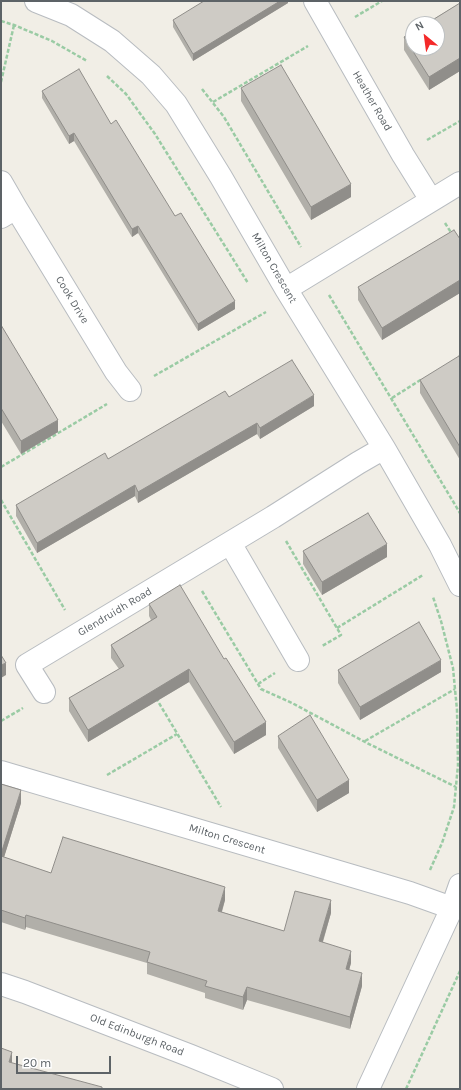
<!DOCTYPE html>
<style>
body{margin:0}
#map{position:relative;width:461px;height:1090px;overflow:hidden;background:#f1eee6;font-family:Karla,sans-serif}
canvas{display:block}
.frame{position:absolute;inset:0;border:2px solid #5d6367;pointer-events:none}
.north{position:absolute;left:405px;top:16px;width:40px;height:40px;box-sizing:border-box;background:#fff;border:1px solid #bec1c2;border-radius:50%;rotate:331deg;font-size:11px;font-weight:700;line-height:16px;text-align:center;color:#5d6367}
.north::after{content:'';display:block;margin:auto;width:14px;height:18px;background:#f42929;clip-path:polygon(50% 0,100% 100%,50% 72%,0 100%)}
.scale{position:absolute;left:16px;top:1056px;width:95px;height:18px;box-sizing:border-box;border:2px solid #5d6367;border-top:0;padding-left:5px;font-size:12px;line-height:14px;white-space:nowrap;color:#5d6367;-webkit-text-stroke:3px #fff;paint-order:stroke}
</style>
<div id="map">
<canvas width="461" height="1090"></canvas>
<div class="frame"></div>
<div class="north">N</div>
<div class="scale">20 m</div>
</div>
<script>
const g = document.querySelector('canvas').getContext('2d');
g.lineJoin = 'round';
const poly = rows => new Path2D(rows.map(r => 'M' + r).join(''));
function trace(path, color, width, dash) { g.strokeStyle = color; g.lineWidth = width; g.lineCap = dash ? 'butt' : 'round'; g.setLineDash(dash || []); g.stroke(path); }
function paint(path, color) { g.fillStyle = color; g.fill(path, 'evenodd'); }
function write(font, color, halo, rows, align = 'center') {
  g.font = font + ' Karla,sans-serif'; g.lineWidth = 4; g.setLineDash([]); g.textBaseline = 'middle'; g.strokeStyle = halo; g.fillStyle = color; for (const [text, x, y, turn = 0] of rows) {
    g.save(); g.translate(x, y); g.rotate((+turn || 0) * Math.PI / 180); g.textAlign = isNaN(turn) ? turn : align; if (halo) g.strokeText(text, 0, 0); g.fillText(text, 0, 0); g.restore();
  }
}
const minor = poly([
 [36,1,71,15,112,41,151,75,176,104,221,177,286,289,384,448,440,545,460,585],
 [315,1,403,155,431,200],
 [1,182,16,208],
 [1,217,16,208,116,372,130,390],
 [286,289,460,183],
 [230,543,298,660],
 [44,692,27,665,273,517,358,463,384,448],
 [1,772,410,893,452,908],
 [1,984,25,992,191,1056,272,1089],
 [368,1089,452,908,460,885]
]);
trace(minor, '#b8bcc0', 24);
trace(poly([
 [355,17,382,1],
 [1,21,14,25,52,41,87,61],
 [107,76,126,94,155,134,248,283],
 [1,82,14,25],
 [202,89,224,117,301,247],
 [213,102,308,46],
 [427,140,460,121],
 [445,223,452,234],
 [329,295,460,513],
 [154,376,266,312],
 [392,398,422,379],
 [1,467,107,404],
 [1,500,65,610],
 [286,541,341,635,322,646],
 [202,591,261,689,292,703,365,742,456,787],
 [337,628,423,575],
 [258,684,275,673],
 [156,698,221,807],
 [1,721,23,708],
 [365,741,455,689],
 [107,775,177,734],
 [430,870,442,843,454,807,458,765,457,710,453,668,441,621,433,597],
 [406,1089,460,971]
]), '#9acba4', 2.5, [4, 2]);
trace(minor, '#fff', 22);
paint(poly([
 [288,1,288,3,193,61,173,27,173,20],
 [460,3,460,71,429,90,404,50,404,37],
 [241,88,351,197,311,220,241,101],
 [42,91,111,124,175,216,235,309,198,331,138,233,132,237,74,141,69,144,42,98],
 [460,239,460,293,382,340,358,300,358,287],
 [1,325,58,432,21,454,1,421],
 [460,358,460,460,420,393,420,380],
 [229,397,314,406,260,439,257,434,138,503,135,496,37,553,16,516,16,505,108,459],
 [303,551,387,557,322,595,303,564],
 [149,604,266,735,234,754,189,682,88,742,69,711,69,698,119,669,111,658,111,645,151,620,149,616],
 [338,670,441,672,360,720,338,683],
 [278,736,349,793,317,812,278,748],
 [1,784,21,803,4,857,51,873,225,900,222,912,284,931,331,913,323,942,351,963,349,970,362,986,350,1029,247,1000,243,1010,205,998,205,993,147,974,147,963,26,927,25,930,1,922]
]), '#b1afa9');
paint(poly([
 [280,1,288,1,288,3,193,61,193,54],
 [460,58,460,71,429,90,429,77],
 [74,133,74,141,69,144,69,136],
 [351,184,351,197,311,220,311,207],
 [138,226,138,233,132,237,132,229],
 [460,280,460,293,382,340,382,328],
 [235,301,235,309,198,331,198,324],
 [314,395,314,406,260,439,260,428],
 [58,420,58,432,21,454,21,441],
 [257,423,257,434,138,503,138,492],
 [135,485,135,496,37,553,37,543],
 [387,544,387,557,322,595,322,582],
 [441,660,441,672,360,720,360,707],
 [6,663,6,675,1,678,1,665],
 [189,669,189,682,88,742,88,730],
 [266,722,266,735,234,754,234,742],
 [349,780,349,793,317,812,317,800],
 [21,790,21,803,1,867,1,854],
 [225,887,225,900,218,924,218,911],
 [331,900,331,913,319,954,319,941],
 [26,915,26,927,25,930,25,918],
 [351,951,351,963,346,981,346,969],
 [362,973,362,986,350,1029,350,1017],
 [247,987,247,1000,243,1010,243,997],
 [12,1052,12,1064,9,1062]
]), '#908e8a');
const building = poly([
 [204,1,280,1,193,54,173,20,204,1],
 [460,3,460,58,429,77,404,37,413,32,413,48,437,48,437,24,426,24,460,3],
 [281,65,351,184,311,207,241,88,281,65],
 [79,69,111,124,116,120,175,216,181,213,235,301,198,324,138,226,132,229,74,133,69,136,42,91,79,69],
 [454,230,460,239,460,280,382,328,358,287,454,230],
 [1,325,58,420,21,441,1,408,1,325],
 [459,356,460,358,460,447,420,380,459,356],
 [292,360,314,395,260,428,257,423,138,492,135,485,37,543,16,505,105,453,108,459,225,391,229,397,292,360],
 [368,513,387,544,322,582,303,551,368,513],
 [180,585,224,659,226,658,266,722,234,742,189,669,88,730,69,698,124,666,111,645,157,617,149,604,180,585],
 [419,622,441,660,360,707,338,670,419,622],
 [1,655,6,663,1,665,1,655],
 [310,715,349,780,317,800,278,736,310,715],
 [1,784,21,790,1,854,1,784],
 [63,837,225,887,218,911,284,931,295,891,331,900,319,941,351,951,346,969,362,973,350,1017,247,987,243,997,205,986,207,981,147,962,150,952,26,915,25,918,1,910,1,856,51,873,63,837],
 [1,1048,12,1052,9,1062,102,1087,102,1089,1,1089,1,1048]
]);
paint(building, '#cecbc5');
trace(building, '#908e8a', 1);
write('11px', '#5d6367', '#fff', [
 ["Heather Road",372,101,60],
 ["Milton Crescent",274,268,60],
 ["Cook Drive",72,300,59],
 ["Glendruidh Road",115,612,-31],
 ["Milton Crescent",227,839,17],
 ["Old Edinburgh Road",137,1035,21]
]);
</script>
